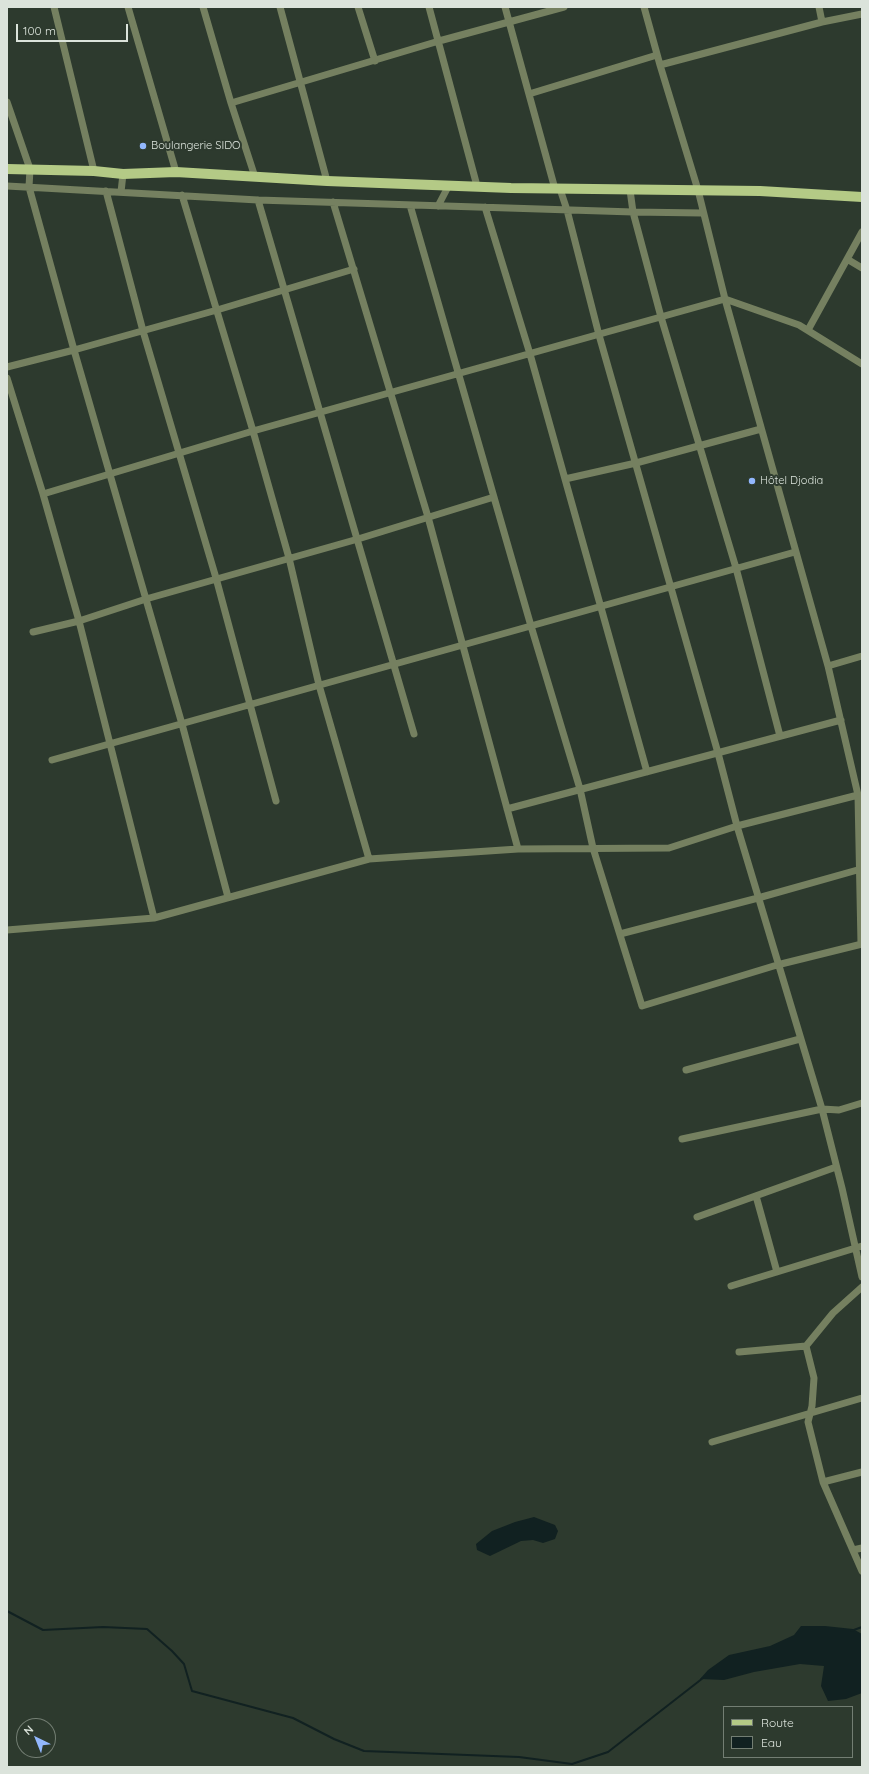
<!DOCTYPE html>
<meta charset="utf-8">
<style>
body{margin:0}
#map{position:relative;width:869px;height:1774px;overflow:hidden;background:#2d3a2e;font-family:Quicksand,sans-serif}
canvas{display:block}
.frame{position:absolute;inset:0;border:8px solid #dbe3db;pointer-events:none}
.legend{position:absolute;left:723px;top:1706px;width:130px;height:52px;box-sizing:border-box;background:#2d3a2e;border:1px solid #737e73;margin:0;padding:5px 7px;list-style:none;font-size:12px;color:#dbe3db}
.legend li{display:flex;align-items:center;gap:8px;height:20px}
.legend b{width:20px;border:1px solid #737e73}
.north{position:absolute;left:16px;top:1718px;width:40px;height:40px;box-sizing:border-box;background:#2d3a2e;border:1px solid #737e73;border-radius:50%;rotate:317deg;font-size:11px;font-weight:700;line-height:16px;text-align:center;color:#dbe3db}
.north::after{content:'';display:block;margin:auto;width:14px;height:18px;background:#92b7fd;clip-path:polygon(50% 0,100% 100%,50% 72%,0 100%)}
.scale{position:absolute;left:16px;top:24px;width:112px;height:18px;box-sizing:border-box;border:2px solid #dbe3db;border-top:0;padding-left:5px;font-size:12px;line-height:14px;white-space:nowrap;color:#dbe3db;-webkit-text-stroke:3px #2d3a2e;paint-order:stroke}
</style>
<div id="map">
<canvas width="869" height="1774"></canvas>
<div class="frame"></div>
<ul class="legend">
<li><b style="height:5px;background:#b4ca86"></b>Route</li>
<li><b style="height:11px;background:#112121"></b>Eau</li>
</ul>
<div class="north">N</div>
<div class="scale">100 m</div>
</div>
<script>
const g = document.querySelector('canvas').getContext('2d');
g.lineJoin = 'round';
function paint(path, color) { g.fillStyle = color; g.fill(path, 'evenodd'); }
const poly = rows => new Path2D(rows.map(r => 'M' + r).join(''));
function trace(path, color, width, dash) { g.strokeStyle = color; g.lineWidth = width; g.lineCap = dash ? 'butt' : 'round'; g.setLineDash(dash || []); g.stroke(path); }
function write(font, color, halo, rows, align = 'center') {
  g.font = font + ' Quicksand,sans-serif'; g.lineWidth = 4; g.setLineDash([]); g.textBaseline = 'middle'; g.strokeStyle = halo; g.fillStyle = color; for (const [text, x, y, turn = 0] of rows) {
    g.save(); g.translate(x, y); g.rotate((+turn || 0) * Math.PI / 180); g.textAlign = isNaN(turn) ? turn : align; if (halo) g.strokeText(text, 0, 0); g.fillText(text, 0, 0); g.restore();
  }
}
paint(poly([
 [534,1517,555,1525,558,1531,555,1539,543,1543,533,1540,521,1541,490,1556,477,1550,476,1544,492,1531,515,1522],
 [801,1626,825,1626,853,1629,862,1634,862,1693,846,1699,828,1701,821,1686,824,1666,800,1664,754,1672,724,1680,700,1679,708,1670,729,1655,770,1646,794,1635]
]), '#112121');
trace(poly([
 [7,1611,43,1630,103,1627,147,1629,172,1651,184,1664,192,1691,293,1718,334,1739,364,1751,519,1757,572,1764,608,1752,703,1678],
 [851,1631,862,1627]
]), '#112121', 2);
trace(poly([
 [54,7,94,171],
 [128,7,176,172],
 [203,7,231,103,255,177],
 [280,7,327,181],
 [358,7,375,61],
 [429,7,477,186],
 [505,7,555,189],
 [644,7,660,65,698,190,725,299,828,666,858,795,861,944],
 [819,7,822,22],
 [660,65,822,22,862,14],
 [529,94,657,55],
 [7,102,30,169,29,187,74,350,182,724,228,897],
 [231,103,439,41,564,7],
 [7,186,258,200,633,212,702,213],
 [560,189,567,210,599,335,718,753,737,826,822,1109,842,1188,862,1277],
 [630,190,633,212,661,317,736,568,780,736],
 [106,191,143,331,216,578,276,801],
 [121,192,123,174],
 [182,195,253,431,289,558,319,685,369,859],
 [258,200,414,734],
 [333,202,428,517,518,849],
 [410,205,531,626,580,789,593,848,642,1006,777,965,862,944],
 [438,206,449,185],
 [485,207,530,354,647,772],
 [847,259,862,268],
 [808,330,862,232],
 [7,367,74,350,217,310,354,269],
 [7,378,43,494,79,621,154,918],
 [565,479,636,463,761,429],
 [43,494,253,431,725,299,799,325,862,364],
 [33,632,79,621,146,599,358,539,494,497],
 [828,666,862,656],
 [52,760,795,552],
 [507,809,841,720],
 [7,930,154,918,369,859,518,849,669,848,737,826,858,795],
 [620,934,758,898,861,869],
 [686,1070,800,1039],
 [682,1139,822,1109,839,1110,862,1103],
 [756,1196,777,1272],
 [697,1217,836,1167],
 [731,1286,862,1246],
 [806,1346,814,1378,812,1406,808,1422,823,1482,862,1571],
 [739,1352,806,1346,833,1313,862,1287],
 [712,1442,862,1398],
 [823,1482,862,1472],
 [853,1550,862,1548]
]), '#758060', 7);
trace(poly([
 [7,169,94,171,123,174,176,172,327,181,511,188,760,191,862,197]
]), '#b4ca86', 10);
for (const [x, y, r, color] of [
 [143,146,4,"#92b7fd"],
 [752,481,4,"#92b7fd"]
]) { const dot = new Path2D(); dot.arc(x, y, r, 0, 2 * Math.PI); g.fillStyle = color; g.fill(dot); trace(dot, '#2d3a2e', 1.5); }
write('11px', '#dbe3db', '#2d3a2e', [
 ["Boulangerie SIDO",151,146],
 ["Hôtel Djodia",760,481]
], 'left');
</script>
